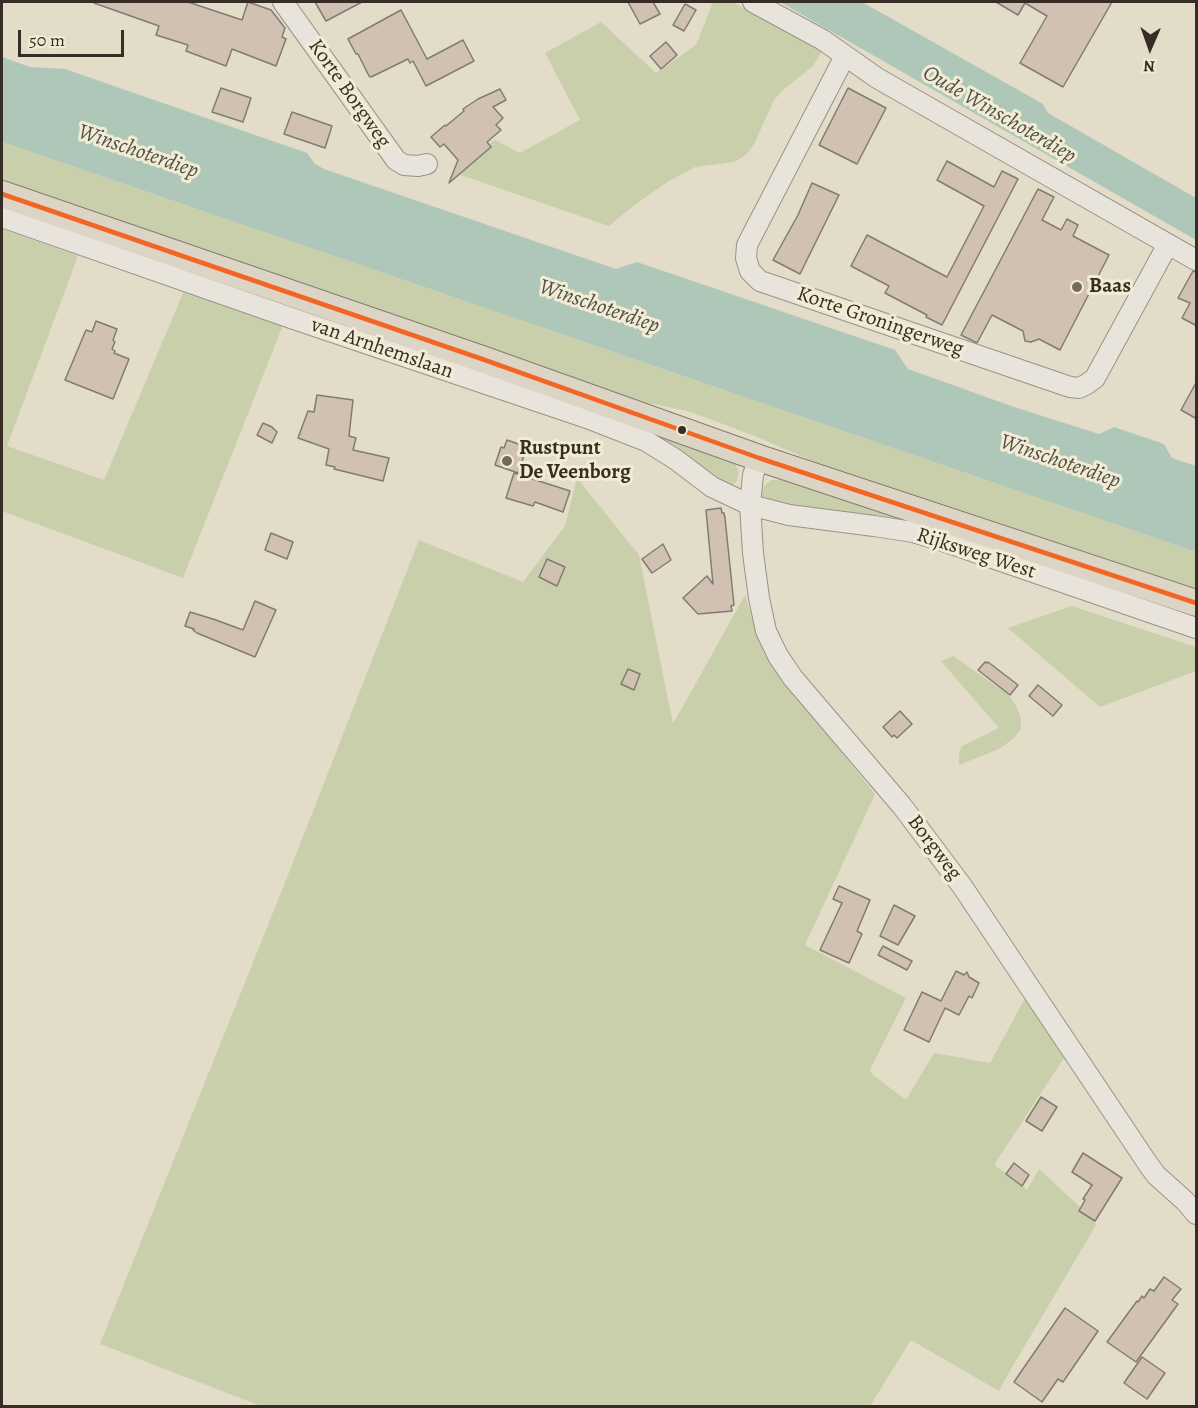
<!DOCTYPE html>
<style>
body{margin:0}
#map{position:relative;width:1198px;height:1408px;overflow:hidden;background:#e2dcc8;font-family:Alegreya,serif}
canvas{display:block}
.frame{position:absolute;inset:0;border:3px solid #372d25;pointer-events:none}
.north{position:absolute;left:1120px;top:18px;width:60px;height:60px;-webkit-text-stroke:4px #f3ecd4;paint-order:stroke;rotate:182deg;font-size:16px;font-weight:700;line-height:24px;text-align:center;color:#372d25}
.north::after{content:'';display:block;margin:auto;width:21px;height:27px;background:#372d25;clip-path:polygon(50% 0,100% 100%,50% 72%,0 100%)}
.scale{position:absolute;left:18px;top:30px;width:106px;height:27px;box-sizing:border-box;border:3px solid #372d25;border-top:0;padding-left:8px;font-size:18px;line-height:21px;white-space:nowrap;color:#372d25;-webkit-text-stroke:4px #f3ecd4;paint-order:stroke}
</style>
<div id="map">
<canvas width="1198" height="1408"></canvas>
<div class="frame"></div>
<div class="north">N</div>
<div class="scale">50 m</div>
</div>
<script>
const g = document.querySelector('canvas').getContext('2d');
g.lineJoin = 'round';
function paint(path, color) { g.fillStyle = color; g.fill(path, 'evenodd'); }
const poly = rows => new Path2D(rows.map(r => 'M' + r).join(''));
function trace(path, color, width, dash) { g.strokeStyle = color; g.lineWidth = width; g.lineCap = dash ? 'butt' : 'round'; g.setLineDash(dash || []); g.stroke(path); }
function write(font, color, halo, rows, align = 'center') {
  g.font = font + ' Alegreya,serif'; g.lineWidth = 6; g.setLineDash([]); g.textBaseline = 'middle'; g.strokeStyle = halo; g.fillStyle = color; for (const [text, x, y, turn = 0] of rows) {
    g.save(); g.translate(x, y); g.rotate((+turn || 0) * Math.PI / 180); g.textAlign = isNaN(turn) ? turn : align; if (halo) g.strokeText(text, 0, 0); g.fillText(text, 0, 0); g.restore();
  }
}
paint(poly([
 [713,2,733,2,822,52,813,66,783,90,774,100,754,144,746,155,734,162,695,167,669,181,633,206,609,226,452,172,495,140,520,153,580,120,545,53,601,22,656,73,696,45],
 [2,142,1196,552,1196,593,917,499,812,461,755,436,688,411,628,399,2,184],
 [2,229,78,256,7,446,104,480,184,291,283,325,183,578,2,511],
 [634,424,734,463,739,471,737,481,730,487],
 [577,478,639,555,673,724,745,595,756,631,780,675,875,794,805,945,906,998,870,1070,873,1075,906,1100,934,1053,990,1063,1025,998,1064,1058,994,1165,1020,1183,1027,1190,1039,1169,1095,1221,1096,1225,1004,1381,999,1391,911,1340,870,1406,261,1406,100,1344,288,875,419,540,523,582,565,526],
 [792,479,896,518,902,522,765,503,761,493,765,485,772,480],
 [1072,606,1196,647,1196,671,1100,707,1008,628],
 [953,656,1008,694,1016,706,1021,718,1021,729,1013,739,999,749,959,765,959,753,962,746,999,728,941,661]
]), '#c9cfab');
paint(poly([
 [780,2,862,2,1043,104,1048,113,1196,198,1196,240],
 [2,57,30,67,65,69,307,153,315,164,324,169,616,269,637,262,895,350,908,369,1014,407,1099,434,1114,427,1164,444,1172,458,1196,466,1196,552,2,142]
]), '#afc7b8');
const building = poly([
 [94,2,188,2,242,20,248,2,271,10,285,28,282,37,286,39,276,66,232,49,226,66,186,51,188,45,156,35,159,26,94,3,94,2],
 [315,2,362,2,326,21,315,2],
 [628,2,653,2,660,14,640,24,628,2],
 [996,2,1112,2,1063,87,1020,63,1047,16,1025,3,1018,15,996,2],
 [685,4,696,10,684,31,673,25,685,4],
 [401,10,427,59,463,40,474,61,426,86,413,61,410,63,408,59,371,77,369,76,358,54,356,54,348,39,401,10],
 [666,42,677,55,661,69,650,56,666,42],
 [221,88,251,98,243,122,212,112,221,88],
 [848,88,886,108,857,164,819,145,848,88],
 [500,89,506,100,493,107,503,118,496,125,501,130,487,142,491,147,449,183,458,160,444,144,440,147,431,137,445,125,446,126,464,111,463,109,478,99,500,89],
 [292,112,332,126,325,148,284,134,292,112],
 [947,161,994,187,1002,171,1018,179,942,325,926,317,927,315,885,293,889,286,851,266,867,235,947,277,984,206,937,180,947,161],
 [812,183,839,195,800,274,773,260,798,215,812,183],
 [1038,189,1054,197,1042,220,1061,230,1067,219,1078,225,1073,236,1109,255,1060,350,1039,339,1031,342,1025,341,1023,331,992,315,977,343,961,335,1038,189],
 [1193,271,1197,272,1197,326,1182,318,1190,303,1178,298,1193,271],
 [96,321,117,329,113,340,115,342,112,349,115,351,114,353,129,359,113,399,65,380,86,330,92,332,96,321],
 [1197,381,1197,419,1181,410,1197,381],
 [317,395,353,400,349,436,356,438,353,450,389,458,383,481,334,469,335,467,326,465,329,449,298,438,308,411,314,412,317,395],
 [263,423,272,427,277,432,272,443,257,435,263,423],
 [507,440,527,447,518,473,495,465,501,447,504,448,507,440],
 [514,473,570,491,563,512,535,502,533,506,506,498,514,473],
 [721,508,722,513,724,513,725,518,734,605,731,606,732,611,698,614,683,598,707,576,713,584,706,510,721,508],
 [271,533,293,542,287,559,265,550,271,533],
 [663,544,671,560,652,573,642,559,663,544],
 [547,559,565,567,557,586,539,577,547,559],
 [255,601,276,610,255,657,197,633,193,630,194,629,185,626,190,612,216,620,243,630,255,601],
 [985,662,987,663,988,662,1018,685,1010,695,978,670,985,662],
 [628,669,640,674,634,690,621,684,628,669],
 [1038,685,1062,705,1053,716,1029,696,1038,685],
 [900,711,912,724,897,738,894,735,892,737,883,727,900,711],
 [839,886,870,900,857,931,862,934,849,963,820,950,842,903,833,899,839,886],
 [894,905,915,916,898,945,880,936,894,905],
 [883,946,912,961,907,970,878,955,883,946],
 [956,971,964,975,967,972,969,977,979,983,972,998,969,996,959,1015,945,1008,929,1042,904,1030,922,992,941,1001,956,971],
 [1041,1097,1057,1107,1042,1131,1026,1121,1041,1097],
 [1083,1153,1122,1178,1095,1221,1079,1211,1085,1200,1083,1199,1092,1185,1072,1172,1083,1153],
 [1014,1163,1029,1175,1022,1186,1006,1174,1014,1163],
 [1164,1277,1181,1289,1172,1300,1178,1304,1136,1362,1107,1342,1137,1301,1138,1302,1142,1296,1144,1298,1150,1289,1154,1291,1164,1277],
 [1065,1308,1098,1331,1063,1382,1058,1379,1042,1402,1014,1382,1065,1308],
 [1142,1357,1165,1373,1147,1399,1124,1383,1142,1357]
]);
paint(building, '#d1c1b2');
trace(building, '#817c72', 1.5);
const minor = poly([
 [283,2,396,160,404,165,418,166,427,164],
 [753,2,823,40,877,78,1196,260],
 [845,56,747,245,746,258,750,271,760,281,1070,387,1079,388,1087,384,1095,378,1168,244],
 [2,217,294,319,587,418,646,441,675,459,712,487,750,505,789,515,874,526,913,532,946,542,1196,628],
 [759,458,753,475,750,505,753,553,759,598,766,631,778,656,793,678,902,806,962,886,1148,1164,1156,1175,1185,1201,1196,1214]
]);
const major = poly([
 [2,194,482,359,759,458,1196,603]
]);
trace(minor, '#989388', 22);
trace(major, '#817c72', 28);
trace(minor, '#e8e4db', 20);
trace(major, '#dcd5c5', 26);
trace(poly([
 [2,194,482,359,759,458,1196,603]
]), '#f26522', 4.5);
for (const [x, y, r, color] of [
 [1077,287,6,"#736a5e"],
 [682,430,5,"#372d25"],
 [507,461,6,"#736a5e"]
]) { const dot = new Path2D(); dot.arc(x, y, r, 0, 2 * Math.PI); g.fillStyle = color; g.fill(dot); trace(dot, '#f3ecd4', 2); }
write('21px', '#372d25', '#f3ecd4', [
 ["Korte Borgweg",349,94,55],
 ["Korte Groningerweg",880,322,19],
 ["van Arnhemslaan",382,349,19],
 ["Rijksweg West",976,554,18],
 ["Borgweg",934,848,53]
]);
write('bold 21px', '#372d25', '#f3ecd4', [
 ["Baas",1089,287],
 ["Rustpunt",519,449],
 ["De Veenborg",519,473]
], 'left');
write('italic 22px', '#505148', '#f3ecd4', [
 ["Oude Winschoterdiep",999,115,30],
 ["Winschoterdiep",138,152,19],
 ["Winschoterdiep",599,307,19],
 ["Winschoterdiep",1060,462,19]
]);
</script>
